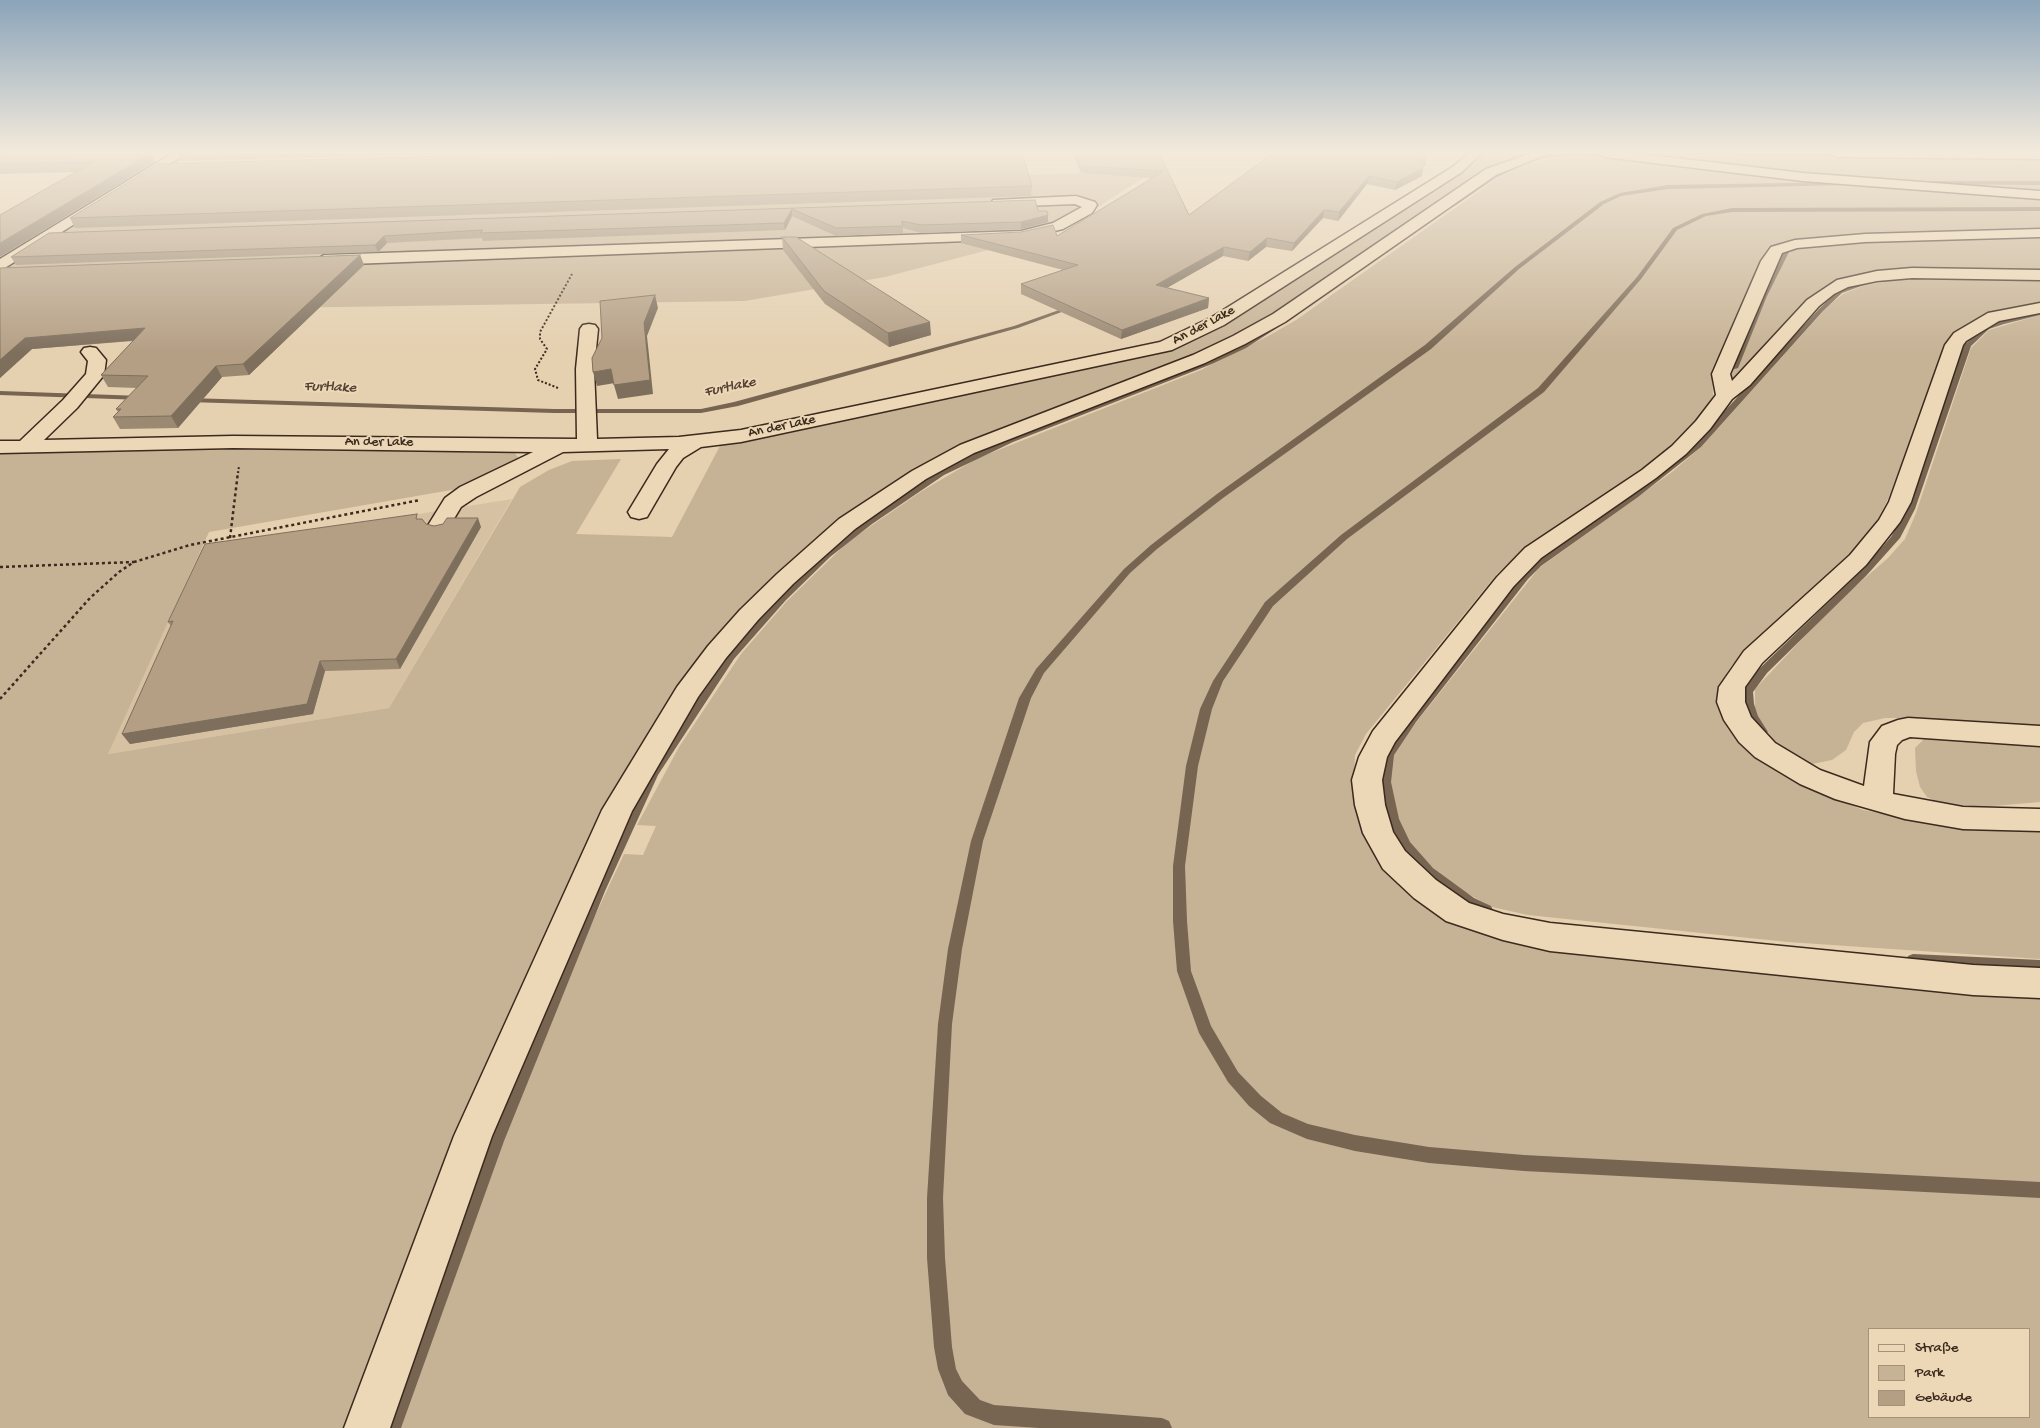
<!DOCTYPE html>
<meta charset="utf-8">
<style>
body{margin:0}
#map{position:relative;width:2040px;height:1428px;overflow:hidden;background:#e5d0b0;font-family:"Gochi Hand",sans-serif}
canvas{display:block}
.legend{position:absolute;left:1868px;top:1328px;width:162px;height:90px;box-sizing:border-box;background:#ecd7b6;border:1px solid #a59279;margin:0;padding:6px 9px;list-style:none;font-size:15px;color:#3b2a1e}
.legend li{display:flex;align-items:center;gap:10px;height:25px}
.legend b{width:25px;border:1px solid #a59279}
</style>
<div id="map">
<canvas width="2040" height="1428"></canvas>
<ul class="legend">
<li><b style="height:6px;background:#ecd7b6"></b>Straße</li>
<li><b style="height:14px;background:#c6b295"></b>Park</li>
<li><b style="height:14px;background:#b49f85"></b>Gebäude</li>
</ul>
</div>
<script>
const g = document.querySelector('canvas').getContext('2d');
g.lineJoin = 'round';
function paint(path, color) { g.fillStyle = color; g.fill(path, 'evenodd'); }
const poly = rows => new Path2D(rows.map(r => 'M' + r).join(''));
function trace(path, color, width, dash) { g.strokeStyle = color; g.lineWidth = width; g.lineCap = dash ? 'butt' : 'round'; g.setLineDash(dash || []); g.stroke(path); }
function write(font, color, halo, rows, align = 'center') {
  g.font = font + ' "Gochi Hand",sans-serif'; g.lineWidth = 4; g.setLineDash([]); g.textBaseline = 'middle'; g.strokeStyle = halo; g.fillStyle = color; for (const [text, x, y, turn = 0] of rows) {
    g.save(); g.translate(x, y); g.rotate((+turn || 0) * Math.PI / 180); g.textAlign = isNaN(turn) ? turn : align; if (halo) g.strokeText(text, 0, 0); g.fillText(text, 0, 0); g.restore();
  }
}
paint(poly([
 [512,499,389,708,107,754,201,549]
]), '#d6c1a3');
paint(poly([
 [1482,153,1534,153,1481,173,1259,324,1211,349,930,463,700,660,346,1428,0,1428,0,454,240,446,510,450,514,452,518,457,516,461,457,489,209,532,108,754,389,708,520,487,549,470,572,461,621,459,576,534,672,537,721,444,987,390,989,388,1145,356,1163,350,1464,172,1476,162],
 [1613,153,1898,156,1902,158,1916,159,1913,156,2040,158,2040,194,1863,180],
 [1582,154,1816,181,1823,184,1851,184,2040,198,2040,231,1794,241,1771,247,1761,262,1712,370,1713,396,1693,424,1664,453,1516,556,1497,574,1366,734,1355,755,1354,782,1450,922,1509,942,1581,954,2040,993,2040,1428,399,1428,519,1093,586,935,624,854,643,855,656,826,637,825,679,747,741,654,787,601,849,541,922,491,978,458,1201,370,1270,335,1296,320,1502,175,1531,163],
 [1869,1329,2029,1329,2029,1417,1869,1417],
 [1154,171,1076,221,1042,236,885,277,745,301,0,312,0,266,100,204],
 [2040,237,2040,273,1925,271,1830,286,1819,291,1792,317,1736,378,1730,378,1731,368,1735,369,1775,276,1786,256,1794,249,1862,242],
 [1909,278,2040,279,2040,305,1993,314,1978,319,1950,337,1944,345,1931,387,1888,499,1871,532,1853,553,1803,596,1731,666,1720,685,1722,706,1761,757,1809,788,1863,810,1923,821,2017,831,2040,830,2040,959,1788,942,1528,915,1492,907,1457,888,1417,854,1399,827,1389,775,1390,762,1399,744,1539,568,1672,472,1701,447,1827,307,1843,294,1865,285],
 [2040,315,2040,725,2011,726,1913,718,1885,718,1863,723,1854,732,1846,750,1832,760,1812,764,1794,762,1774,742,1763,727,1755,709,1755,689,1835,604,1888,558,1905,539,1916,513,1971,348,1989,330],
 [1925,738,2040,746,2040,802,1981,807,1983,809,1957,812,1927,797,1920,787,1916,771,1915,748]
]), '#c6b295');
paint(poly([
 [1568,153,1589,153,1620,157,1617,159,1577,155,1546,158,1521,165,1496,178,1453,207,1448,206,1492,176,1517,163,1546,155,1568,153],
 [1650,153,1848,153,1851,155,1848,157,1652,154,1650,153],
 [1917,181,2040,181,2040,185,1915,184,1917,181],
 [1851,182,1849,185,1668,189,1621,196,1604,204,1519,269,1431,349,1223,498,1157,549,1130,573,1044,673,1031,698,983,841,962,949,952,1024,943,1198,945,1258,952,1347,956,1369,962,1381,980,1400,994,1405,1162,1418,1169,1421,1172,1428,1039,1428,994,1425,965,1414,948,1395,938,1369,934,1347,927,1258,927,1198,938,1024,948,949,971,841,1019,698,1036,669,1124,569,1151,545,1217,494,1425,345,1515,267,1600,202,1620,193,1668,185,1851,182],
 [2040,207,2040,211,1732,212,1706,216,1677,230,1641,279,1544,392,1347,539,1273,606,1223,681,1212,709,1198,766,1185,866,1187,921,1191,971,1211,1026,1238,1072,1261,1096,1282,1113,1308,1124,1355,1135,1429,1147,1524,1155,2040,1182,2040,1198,1524,1171,1429,1163,1355,1151,1307,1139,1270,1123,1249,1106,1228,1082,1199,1033,1177,971,1173,921,1173,866,1186,766,1200,709,1213,681,1265,602,1341,535,1538,388,1637,277,1673,228,1702,214,1732,208,2040,207],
 [1801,245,1803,246,1803,248,1791,250,1788,254,1767,296,1738,368,1731,370,1730,368,1761,296,1782,253,1787,248,1801,245],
 [1867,281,1872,282,1842,293,1823,311,1701,447,1638,497,1541,566,1528,579,1416,722,1394,755,1391,782,1399,819,1410,842,1433,868,1474,898,1491,906,1493,910,1491,914,1486,915,1464,906,1423,876,1399,845,1387,819,1379,782,1384,752,1408,716,1522,575,1535,562,1632,493,1695,443,1819,309,1838,291,1867,281],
 [1073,305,1078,306,1018,328,738,406,701,413,554,413,188,402,184,400,188,398,554,409,701,409,734,402,1014,326,1073,305],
 [2040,311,2040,315,2004,324,1989,329,1971,346,1915,509,1900,538,1866,576,1767,673,1753,692,1754,704,1758,716,1768,732,1762,736,1758,735,1746,716,1742,704,1741,692,1759,669,1860,572,1891,537,1907,509,1964,345,1985,327,2000,321,2040,311],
 [1292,314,1297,315,1246,348,1212,364,1013,442,944,475,872,524,830,557,786,600,734,659,658,775,605,891,504,1141,401,1428,381,1428,488,1141,591,891,647,774,726,655,778,596,824,553,866,520,938,471,1007,438,1206,360,1240,344,1292,314],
 [0,391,142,396,146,398,142,400,0,395,0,391],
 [1913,954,2040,960,2040,972,1913,966,1908,964,1906,960,1908,956,1913,954]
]), '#776552');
const minor = poly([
 [173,153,187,153,0,271,0,259,173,153],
 [1469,153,1482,153,1462,172,1224,325,1172,350,741,442,701,447,683,458,676,467,647,517,639,519,631,517,628,512,657,464,669,449,563,452,476,497,461,507,446,532,438,534,430,532,427,527,445,498,460,487,533,452,233,448,0,453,0,441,20,441,63,400,86,374,88,361,81,352,84,348,90,347,96,348,106,360,104,375,77,408,44,440,233,436,577,439,576,369,580,329,583,325,589,324,595,325,598,329,594,369,597,439,679,437,741,430,1160,342,1212,317,1454,166,1469,153],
 [1532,153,1550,153,1496,175,1285,322,1245,344,1205,363,974,453,926,479,855,529,793,584,758,620,726,658,698,697,632,811,492,1136,390,1428,344,1428,454,1136,602,810,677,687,708,646,740,610,777,574,839,519,912,471,960,445,1193,355,1233,336,1273,314,1486,169,1532,153],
 [1598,153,1633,153,1803,173,2040,191,2040,199,1803,181,1604,157,1598,153],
 [1830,153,2040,153,2040,159,1836,157,1830,153],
 [1076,196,1095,202,1097,205,1092,213,1063,229,1021,239,324,265,316,260,324,255,1021,231,1053,223,1082,207,1075,204,998,207,993,206,991,203,993,200,1076,196],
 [2040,229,2040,237,1865,242,1797,248,1782,253,1730,374,1732,381,1807,300,1837,280,1877,271,1912,268,2040,270,2040,280,1912,278,1877,281,1848,287,1834,294,1819,306,1750,385,1732,399,1710,429,1686,454,1656,478,1541,558,1513,587,1395,742,1387,757,1382,780,1385,805,1393,832,1405,851,1436,880,1469,903,1503,914,1550,923,1973,965,2040,968,2040,998,1973,995,1550,951,1503,940,1446,921,1414,898,1383,869,1363,833,1355,805,1352,780,1359,757,1373,731,1497,577,1525,548,1642,470,1672,446,1696,421,1716,395,1712,374,1761,261,1771,247,1795,240,1865,234,2040,229],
 [2040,303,2040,313,1999,321,1966,341,1963,345,1911,502,1900,522,1866,565,1762,663,1745,687,1745,702,1751,717,1775,743,1820,770,1864,786,1870,742,1882,726,1898,720,1908,718,2040,726,2040,746,1910,737,1902,740,1897,745,1895,754,1893,794,1963,807,2040,809,2040,831,1963,829,1905,819,1835,799,1800,784,1755,757,1739,742,1724,720,1717,702,1719,687,1744,651,1850,555,1879,520,1889,502,1945,345,1954,333,1988,313,2040,303]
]);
trace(minor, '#3b2a1e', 3);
trace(poly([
 [558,388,538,380,535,369,547,349,540,339,540,332,572,274],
 [238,473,239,466]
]), '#3b2a1e', 2, [2, 2]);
trace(poly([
 [230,538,238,472],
 [0,567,134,562],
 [0,699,90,598,119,572,134,562,190,545,420,500]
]), '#3b2a1e', 2.5, [3, 3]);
paint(minor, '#ecd7b6');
paint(poly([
 [0,153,90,153,72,153,71,155,155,162,76,172,0,174],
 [178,153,473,153,181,161],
 [1072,153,1159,153,1189,215,1272,154,1257,153,1426,153,1427,159,1425,166,1423,166,1423,168,1422,176,1395,190,1367,184,1338,221,1323,218,1292,251,1266,247,1248,261,1223,256,1167,288,1209,298,1208,308,1121,339,1021,294,1021,284,1063,270,961,243,961,235,1057,236,1152,178,1081,173],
 [1032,186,1031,196,75,228,70,218],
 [1035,200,1038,211,1048,222,1021,229,921,233,903,228,903,233,836,236,792,216,785,230,483,241,482,238,387,243,378,252,16,265,11,257,49,233],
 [782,237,931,335,889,347,825,304,783,250],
 [360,255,364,265,249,375,222,377,178,428,120,429,113,417,118,412,116,409,137,388,108,387,101,375,133,341,32,349,0,378,0,268],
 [419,519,426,524,434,526,481,527,400,669,325,671,313,714,130,744,122,734,171,626,168,622]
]), '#9b8972');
paint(poly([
 [151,153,155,162,0,257,0,243],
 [1423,168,1422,176,1395,190,1397,182],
 [1369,176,1367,184,1338,221,1339,212],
 [792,209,792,216,785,230,784,223],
 [1324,210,1323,218,1292,251,1294,243],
 [1048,215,1048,222,1021,229,1021,222],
 [384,236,387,243,378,252,375,245],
 [1267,238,1266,247,1248,261,1250,252],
 [1224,247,1223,256,1156,294,1156,285],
 [360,255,364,265,249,375,243,364],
 [655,295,658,308,647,336,653,394,618,399,614,385],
 [1209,298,1208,308,1121,339,1122,330],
 [930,322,931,335,889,347,888,333],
 [145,328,151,339,32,349,0,378,0,360,25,338],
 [216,366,222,377,178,428,171,416],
 [611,369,615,383,597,386,593,372],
 [478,518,481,527,400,669,396,659],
 [320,661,325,671,313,714,130,744,122,734]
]), '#7e6f5d');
const building = poly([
 [0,153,68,153,71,155,151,153,0,243,0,215,93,162,0,164,0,153],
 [555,153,1022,153,1032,186,70,218,158,164,555,153],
 [1075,153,1159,153,1189,215,1273,153,1426,153,1427,159,1421,158,1423,168,1397,182,1369,176,1339,212,1324,210,1294,243,1267,238,1250,252,1224,247,1156,285,1209,298,1122,330,1021,284,1078,265,961,235,1021,232,1053,225,1057,236,1164,171,1081,166,1075,153],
 [1035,200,1038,211,1047,211,1048,215,1021,222,921,225,902,221,902,226,836,228,792,209,784,223,480,233,483,230,384,236,375,245,11,257,49,233,1035,200],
 [782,237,796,237,930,322,888,333,824,291,782,237],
 [360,255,243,364,216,366,171,416,113,417,121,409,116,409,148,376,101,375,145,328,25,338,0,360,0,268,360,255],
 [655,295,644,323,650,380,614,385,611,369,593,372,592,358,602,338,600,301,655,295],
 [417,514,416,519,422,519,426,524,434,526,443,524,447,518,478,518,396,659,320,661,307,704,122,734,173,621,168,622,205,544,417,514]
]);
paint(building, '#b49f85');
trace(building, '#7e6f5d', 1);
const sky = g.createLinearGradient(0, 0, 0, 353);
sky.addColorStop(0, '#8ba4ba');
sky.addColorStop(0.43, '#f3eadb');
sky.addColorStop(1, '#f3eadb00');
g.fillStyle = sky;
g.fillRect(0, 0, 2040, 353);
write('14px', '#3b2a1e', '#ecd7b6', [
 ["An der Lake",1204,326,-28],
 ["An der Lake",782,427,-12],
 ["An der Lake",379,443]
]);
write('italic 15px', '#544234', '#ecd7b6', [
 ["Furtlake",330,388,2],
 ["Furtlake",730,388,-12]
]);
</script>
